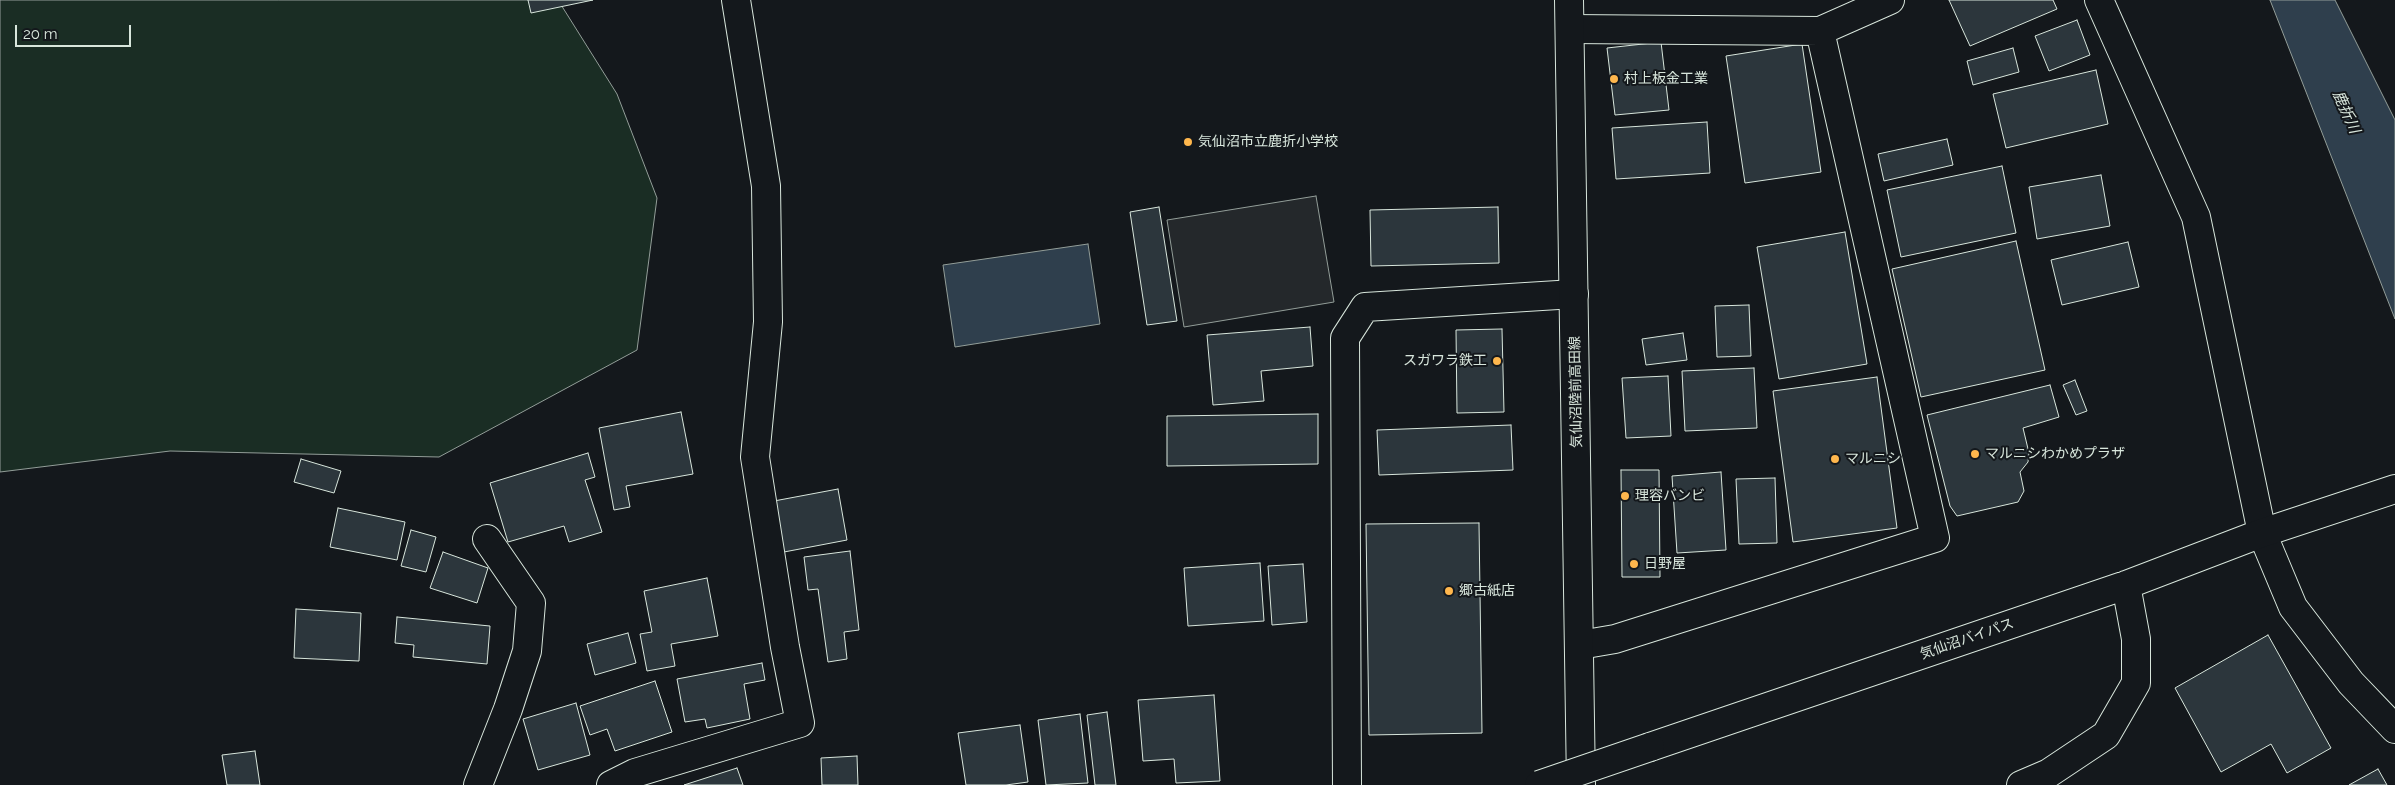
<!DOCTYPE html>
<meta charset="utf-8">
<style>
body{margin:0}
#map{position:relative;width:2395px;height:785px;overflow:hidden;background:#14181c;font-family:Raleway,sans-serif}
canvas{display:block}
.scale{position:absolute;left:15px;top:25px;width:116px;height:22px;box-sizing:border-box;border:2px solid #d8e6dc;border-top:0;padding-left:6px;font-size:15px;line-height:18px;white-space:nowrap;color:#d8e6dc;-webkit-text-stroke:4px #14181c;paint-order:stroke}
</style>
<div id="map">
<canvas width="2395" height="785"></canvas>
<div class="scale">20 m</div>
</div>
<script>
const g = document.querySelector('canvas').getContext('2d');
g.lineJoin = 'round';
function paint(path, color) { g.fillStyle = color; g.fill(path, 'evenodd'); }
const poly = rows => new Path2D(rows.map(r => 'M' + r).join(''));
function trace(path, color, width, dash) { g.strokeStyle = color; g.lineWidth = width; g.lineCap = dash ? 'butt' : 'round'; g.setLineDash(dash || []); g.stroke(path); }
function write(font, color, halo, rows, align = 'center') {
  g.font = font + ' Raleway,"Noto Sans JP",sans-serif'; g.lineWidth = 4; g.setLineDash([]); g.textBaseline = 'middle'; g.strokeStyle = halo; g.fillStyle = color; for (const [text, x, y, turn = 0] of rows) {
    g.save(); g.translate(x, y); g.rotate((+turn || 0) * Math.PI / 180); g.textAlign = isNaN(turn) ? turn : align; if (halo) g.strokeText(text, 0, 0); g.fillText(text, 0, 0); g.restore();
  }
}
const green = poly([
 [0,0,558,0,617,94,657,198,637,350,439,457,170,451,0,472,0,0]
]);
paint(green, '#1a2d24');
trace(green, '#939e99', 1);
const parking = poly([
 [1316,196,1334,302,1184,327,1167,220,1316,196]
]);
paint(parking, '#24282b');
trace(parking, '#939e99', 1);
const water = poly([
 [2270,0,2335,0,2395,120,2395,319,2270,0],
 [1088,244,1100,324,955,347,943,265,1088,244]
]);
paint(water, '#2f3f4d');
trace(water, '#939e99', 1);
const building = poly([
 [528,0,593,0,531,13,528,0],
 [1949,0,2053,0,2057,9,1970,46,1949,0],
 [2077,20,2090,55,2049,71,2035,36,2077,20],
 [1661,42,1669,110,1615,115,1607,48,1661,42],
 [1802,44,1821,172,1745,183,1726,56,1802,44],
 [2013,48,2019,72,1973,85,1967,61,2013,48],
 [2096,70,2108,124,2006,148,1993,94,2096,70],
 [1707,122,1710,173,1616,179,1612,128,1707,122],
 [1947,139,1953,165,1884,181,1878,154,1947,139],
 [2002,166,2016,233,1901,257,1887,190,2002,166],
 [2101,175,2110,226,2037,239,2029,187,2101,175],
 [1159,207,1177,321,1147,325,1130,212,1159,207],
 [1498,207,1499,263,1371,266,1370,210,1498,207],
 [1845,232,1867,364,1779,379,1757,247,1845,232],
 [2016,241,2045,370,1921,397,1892,269,2016,241],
 [2128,242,2139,287,2062,305,2051,260,2128,242],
 [1749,305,1751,356,1717,357,1715,306,1749,305],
 [1310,327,1313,366,1261,371,1264,401,1213,405,1207,335,1310,327],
 [1502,329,1504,412,1457,413,1456,330,1502,329],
 [1683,333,1687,360,1646,365,1642,339,1683,333],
 [1754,368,1757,428,1685,431,1682,371,1754,368],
 [1668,376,1671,436,1626,438,1622,378,1668,376],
 [1877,377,1897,528,1793,542,1773,391,1877,377],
 [2075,380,2087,411,2076,415,2063,385,2075,380],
 [2050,385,2059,417,2023,428,2029,453,2028,462,2020,472,2024,491,2018,502,1957,516,1950,506,1927,415,2050,385],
 [681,412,693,474,626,486,630,507,614,510,599,428,681,412],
 [1318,414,1318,464,1167,466,1167,416,1318,414],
 [1511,425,1513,470,1379,475,1377,430,1511,425],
 [588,453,595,477,585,480,602,532,569,542,564,526,508,542,490,483,588,453],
 [301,459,341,471,334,493,294,482,301,459],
 [1621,470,1659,470,1660,577,1622,577,1621,470],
 [1721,472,1726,550,1677,553,1672,476,1721,472],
 [1775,478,1777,543,1739,544,1736,479,1775,478],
 [838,489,847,540,784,552,774,501,838,489],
 [338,508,405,522,397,560,330,547,338,508],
 [1479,523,1482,733,1369,735,1366,524,1479,523],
 [411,530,436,537,426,572,401,566,411,530],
 [850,551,859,630,844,632,847,659,828,662,818,589,808,590,804,557,850,551],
 [443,552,488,568,477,603,430,588,443,552],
 [1260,563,1264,621,1188,626,1184,568,1260,563],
 [1303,564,1307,622,1272,625,1268,566,1303,564],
 [707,578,718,636,671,644,675,666,647,671,640,634,652,632,644,591,707,578],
 [296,609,361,613,359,661,294,658,296,609],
 [397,617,490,626,487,664,413,657,414,645,395,643,397,617],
 [628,633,636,663,595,675,587,644,628,633],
 [2268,635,2331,748,2287,773,2271,744,2221,772,2175,688,2268,635],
 [762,663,765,680,744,684,750,719,707,728,705,719,685,722,677,679,762,663],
 [655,681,672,732,615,751,607,729,590,735,580,706,655,681],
 [1214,695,1220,781,1176,783,1174,759,1143,761,1138,700,1214,695],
 [576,703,590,755,538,770,523,719,576,703],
 [1107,712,1116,785,1095,785,1087,715,1107,712],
 [1080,714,1088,783,1046,785,1038,720,1080,714],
 [1020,725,1028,782,1006,785,966,785,958,733,1020,725],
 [255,751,260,785,227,785,222,755,255,751],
 [857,756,858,785,822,785,821,758,857,756],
 [737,768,743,785,684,785,737,768],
 [2378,769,2387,785,2349,785,2378,769]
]);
paint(building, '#2c363c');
trace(building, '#d8e6dc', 1);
const street = poly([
 [2099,0,2196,217,2262,533,2293,607,2351,683,2395,729],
 [1570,29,1820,31,1890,0],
 [1580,645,1615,639,1935,538,1820,31],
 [478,785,508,709,527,651,531,603,487,539],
 [611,785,635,773,800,723,785,647,755,457,768,322,766,186,736,0],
 [1347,785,1345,338,1365,307,1574,294]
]);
const primary = poly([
 [1569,0,1581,785]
]);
const highway = poly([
 [1650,747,2126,585,2262,533,2395,489],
 [2021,785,2049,773,2106,735,2136,683,2136,639,2126,585]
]);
trace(street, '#d8e6dc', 30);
trace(primary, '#d8e6dc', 30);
trace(highway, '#d8e6dc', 30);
trace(street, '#14181c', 28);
trace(primary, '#14181c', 28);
trace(highway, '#14181c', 28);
const highwayBridge = poly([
 [1539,785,1650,747]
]);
trace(highwayBridge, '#d8e6dc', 30, []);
trace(highwayBridge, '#14181c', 28);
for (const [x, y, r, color] of [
 [1614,79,5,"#ffb74d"],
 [1188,142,5,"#ffb74d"],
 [1497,361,5,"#ffb74d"],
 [1975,454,5,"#ffb74d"],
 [1835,459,5,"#ffb74d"],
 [1625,496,5,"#ffb74d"],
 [1634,564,5,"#ffb74d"],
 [1449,591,5,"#ffb74d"]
]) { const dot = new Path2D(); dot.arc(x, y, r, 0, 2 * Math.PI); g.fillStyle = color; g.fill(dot); trace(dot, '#14181c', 2); }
write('14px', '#d8e6dc', '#14181c', [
 ["村上板金工業",1624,79],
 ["気仙沼市立鹿折小学校",1198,142],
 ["スガワラ鉄工",1487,361,"right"],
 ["マルニシわかめプラザ",1985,454],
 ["マルニシ",1845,459],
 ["理容バンビ",1635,496],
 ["日野屋",1644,564],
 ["郷古紙店",1459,591]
], 'left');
write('14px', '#d8e6dc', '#14181c', [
 ["気仙沼陸前高田線",1576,392,-91],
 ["気仙沼バイパス",1967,639,-19]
]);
write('italic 15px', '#d8e6dc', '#14181c', [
 ["鹿折川",2346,112,66]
]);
</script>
